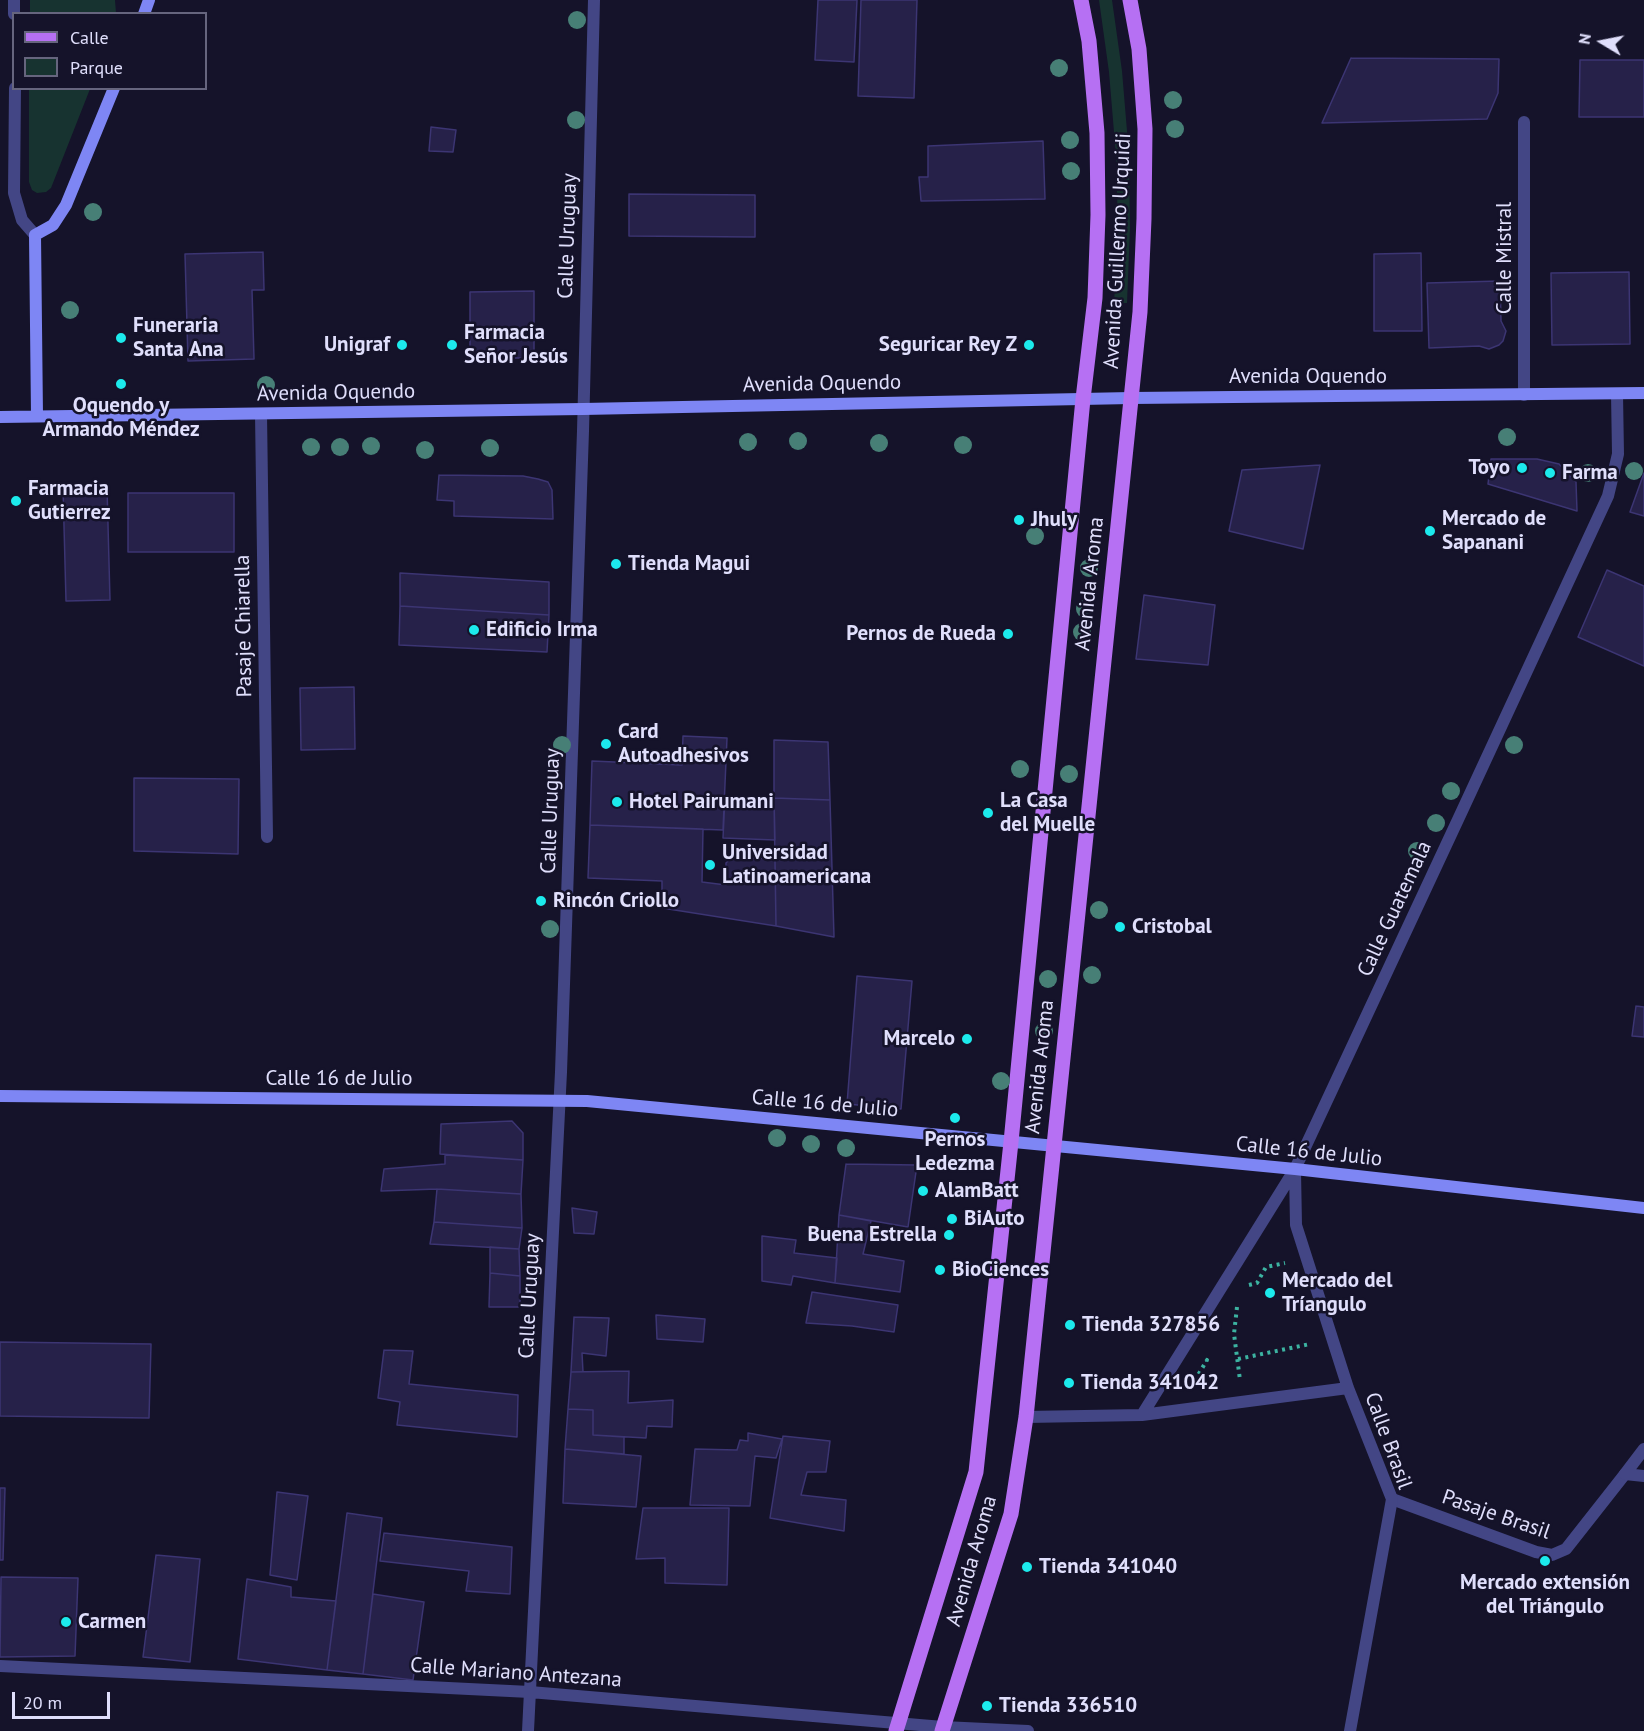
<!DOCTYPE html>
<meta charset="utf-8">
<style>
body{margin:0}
#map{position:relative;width:1644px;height:1731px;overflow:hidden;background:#15132a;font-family:"PT Sans",sans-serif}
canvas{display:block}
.legend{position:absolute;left:12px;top:12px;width:195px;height:78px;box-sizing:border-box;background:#15132a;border:2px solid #66657e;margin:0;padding:8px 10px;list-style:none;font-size:18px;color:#e0dffc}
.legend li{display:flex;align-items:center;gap:12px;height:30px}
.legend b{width:30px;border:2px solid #66657e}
.north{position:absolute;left:1572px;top:12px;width:60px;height:60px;-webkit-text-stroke:4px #15132a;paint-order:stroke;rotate:280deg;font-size:16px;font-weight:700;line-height:24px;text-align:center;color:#e0dffc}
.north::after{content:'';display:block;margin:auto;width:21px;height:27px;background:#e0dffc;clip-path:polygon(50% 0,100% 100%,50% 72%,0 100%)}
.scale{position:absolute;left:12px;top:1692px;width:98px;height:27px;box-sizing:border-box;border:3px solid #e0dffc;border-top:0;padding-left:8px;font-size:18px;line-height:21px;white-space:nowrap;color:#e0dffc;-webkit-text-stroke:4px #15132a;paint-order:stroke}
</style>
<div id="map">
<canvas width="1644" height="1731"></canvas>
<ul class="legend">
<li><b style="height:8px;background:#b670f3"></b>Calle</li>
<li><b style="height:16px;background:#173330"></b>Parque</li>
</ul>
<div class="north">N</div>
<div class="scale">20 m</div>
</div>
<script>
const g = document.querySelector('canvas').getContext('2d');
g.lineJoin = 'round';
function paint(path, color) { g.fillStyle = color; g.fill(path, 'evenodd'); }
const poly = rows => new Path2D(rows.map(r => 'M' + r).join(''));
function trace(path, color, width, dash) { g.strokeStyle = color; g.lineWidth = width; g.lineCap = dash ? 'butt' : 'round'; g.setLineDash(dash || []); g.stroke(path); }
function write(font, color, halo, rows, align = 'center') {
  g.font = font + ' "PT Sans",sans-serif'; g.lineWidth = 5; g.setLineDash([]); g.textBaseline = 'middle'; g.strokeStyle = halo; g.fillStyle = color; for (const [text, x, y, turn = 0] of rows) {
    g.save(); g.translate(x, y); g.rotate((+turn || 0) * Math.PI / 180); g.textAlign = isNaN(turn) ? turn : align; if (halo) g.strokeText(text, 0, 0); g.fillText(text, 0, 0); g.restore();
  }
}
paint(poly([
 [30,0,115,0,116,13,30,13],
 [1099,0,1112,0,1122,71,1129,155,1130,229,1127,303,1114,303,1118,230,1116,156,1109,72],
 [29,89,90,89,51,188,46,192,37,193,32,190,29,182]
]), '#173330');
const building = poly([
 [818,0,857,0,854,62,815,60,818,0],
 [861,0,917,0,914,98,858,96,861,0],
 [1351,58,1499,59,1498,93,1487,119,1322,123,1351,58],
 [1580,60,1644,60,1644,117,1579,117,1580,60],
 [431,127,456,130,453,152,429,151,431,127],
 [1043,141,1045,199,921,201,919,177,928,177,928,146,1043,141],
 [629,194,755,195,755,237,629,236,629,194],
 [263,252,264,290,252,290,254,359,188,361,185,254,263,252],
 [1421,253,1422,331,1374,331,1374,254,1421,253],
 [1629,272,1630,344,1552,345,1551,273,1629,272],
 [1500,281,1501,321,1506,331,1503,341,1499,345,1489,349,1479,346,1429,348,1427,283,1500,281],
 [534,291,534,358,470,358,470,292,534,291],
 [1491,459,1537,459,1559,464,1576,482,1577,511,1488,484,1491,459],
 [1320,465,1303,549,1229,531,1242,470,1320,465],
 [1644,473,1644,516,1630,512,1644,473],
 [439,475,523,476,538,479,548,482,552,490,553,519,454,516,454,501,437,500,439,475],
 [107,487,110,600,66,601,63,488,107,487],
 [128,493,234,493,234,552,128,552,128,493],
 [1607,570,1644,586,1644,666,1578,637,1607,570],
 [400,573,549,582,549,615,400,606,400,573],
 [1144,595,1215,605,1208,665,1136,659,1144,595],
 [400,606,549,615,547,652,399,645,400,606],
 [354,687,355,749,301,750,300,688,354,687],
 [683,736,727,738,723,830,590,825,592,761,682,765,683,736],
 [774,740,828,742,830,800,774,798,774,740],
 [134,778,239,779,238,854,134,851,134,778],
 [725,797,774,798,775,840,723,838,725,797],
 [774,798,830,800,834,937,776,926,774,798],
 [590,825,703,829,702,882,726,885,726,863,732,857,775,859,776,926,662,908,662,881,588,878,590,825],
 [857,976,912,981,901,1109,847,1104,857,976],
 [1636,1006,1644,1007,1644,1037,1632,1036,1636,1006],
 [512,1121,523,1133,523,1160,440,1154,441,1124,512,1121],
 [445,1155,523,1160,521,1194,437,1189,381,1191,384,1169,445,1164,445,1155],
 [846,1164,917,1165,908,1227,839,1215,846,1164],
 [437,1189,521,1194,522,1228,434,1222,437,1189],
 [572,1208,597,1212,594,1234,574,1233,572,1208],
 [839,1215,871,1221,863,1254,904,1261,900,1292,835,1283,839,1215],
 [434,1222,522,1228,519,1249,430,1244,434,1222],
 [762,1236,796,1240,794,1253,837,1258,835,1283,793,1276,791,1285,762,1281,762,1236],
 [490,1247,519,1249,520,1276,490,1273,490,1247],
 [490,1273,520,1276,520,1307,489,1307,490,1273],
 [812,1292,898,1305,894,1332,852,1326,806,1323,812,1292],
 [656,1315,705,1319,703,1342,657,1339,656,1315],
 [574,1317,609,1318,606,1356,582,1353,583,1372,571,1372,574,1317],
 [0,1342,151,1344,149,1418,0,1416,0,1342],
 [384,1350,413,1351,409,1384,518,1395,517,1437,397,1425,400,1402,378,1398,384,1350],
 [629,1371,628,1403,673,1400,672,1427,647,1426,646,1438,593,1435,593,1410,568,1409,571,1372,629,1371],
 [568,1409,593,1410,593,1435,624,1437,624,1454,565,1449,568,1409],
 [748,1433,782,1439,776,1458,755,1456,750,1506,690,1505,695,1449,737,1450,740,1440,748,1441,748,1433],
 [783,1436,830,1441,826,1472,807,1472,801,1495,846,1500,844,1531,770,1518,783,1436],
 [565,1449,641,1456,636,1507,563,1503,565,1449],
 [0,1488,5,1488,3,1560,0,1560,0,1488],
 [277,1492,308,1496,297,1580,270,1575,277,1492],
 [643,1508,729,1508,727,1585,665,1583,665,1558,636,1559,643,1508],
 [347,1513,382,1518,363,1674,327,1670,347,1513],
 [384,1533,512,1547,510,1594,466,1591,469,1571,380,1561,384,1533],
 [156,1555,200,1559,190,1662,143,1657,156,1555],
 [1,1577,78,1578,75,1656,0,1657,1,1577],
 [247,1579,291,1587,291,1597,336,1601,327,1670,238,1659,247,1579],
 [373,1594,424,1602,413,1680,363,1674,373,1594]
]);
paint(building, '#262149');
trace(building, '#3c3573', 1.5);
trace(poly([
 [1249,1285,1257,1283,1266,1267,1285,1263],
 [1237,1307,1234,1334,1240,1380],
 [1238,1359,1310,1344],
 [1191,1387,1207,1360,1203,1359]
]), '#3cb3a1', 4, [3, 4.5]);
trace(poly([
 [1524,395,1524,122],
 [261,414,267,837],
 [1392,1499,1536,1552,1552,1555,1566,1549,1625,1474]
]), '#434685', 12);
trace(poly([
 [14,0,14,14],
 [15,88,14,193,22,220,35,235],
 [1295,1171,1296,1225,1348,1388,1392,1499,1350,1731],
 [1142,1415,1295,1169,1462,811,1608,496,1618,454,1617,394],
 [1026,1417,1142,1415,1348,1388],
 [1625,1474,1644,1449],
 [1625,1474,1644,1476],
 [0,1666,530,1692,943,1727,1028,1731],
 [528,1731,561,1072,583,431,594,0]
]), '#434685', 12);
trace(poly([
 [144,14,149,0],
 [37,416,35,235,53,225,66,205,114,88],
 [0,417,583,409,1131,398,1644,393],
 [0,1096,587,1101,1295,1169,1644,1208]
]), '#7e86f4', 12);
trace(poly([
 [896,1731,976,1472,1011,1142,1083,399,1095,298,1098,215,1097,133,1089,41,1081,0],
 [942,1731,1011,1514,1026,1417,1140,312,1144,219,1145,129,1139,49,1130,0]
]), '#b670f3', 15);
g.fillStyle = '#477f76';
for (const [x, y] of [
 [577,20],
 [1059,68],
 [1173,100],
 [576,120],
 [1175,129],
 [1070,140],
 [1071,171],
 [93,212],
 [70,310],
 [266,385],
 [1507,437],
 [798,441],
 [748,442],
 [879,443],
 [963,445],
 [371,446],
 [311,447],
 [340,447],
 [490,448],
 [425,450],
 [1634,471],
 [1588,473],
 [1035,536],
 [1089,568],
 [1085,609],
 [1082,632],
 [562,745],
 [1514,745],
 [1020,769],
 [1069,774],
 [1451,791],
 [1436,823],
 [1417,851],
 [1099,910],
 [550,929],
 [1092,975],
 [1048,979],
 [1044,1031],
 [1001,1081],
 [777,1138],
 [811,1144],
 [846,1148]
]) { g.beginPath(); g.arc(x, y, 9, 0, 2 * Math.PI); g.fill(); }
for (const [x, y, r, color] of [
 [121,338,6,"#1ceaec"],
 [402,345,6,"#1ceaec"],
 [452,345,6,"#1ceaec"],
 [1029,345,6,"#1ceaec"],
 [121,384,6,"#1ceaec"],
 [1522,468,6,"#1ceaec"],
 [1550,473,6,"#1ceaec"],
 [16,501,6,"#1ceaec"],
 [1019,520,6,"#1ceaec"],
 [1430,531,6,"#1ceaec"],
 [616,564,6,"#1ceaec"],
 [474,630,6,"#1ceaec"],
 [1008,634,6,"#1ceaec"],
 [606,744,6,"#1ceaec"],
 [617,802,6,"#1ceaec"],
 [988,813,6,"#1ceaec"],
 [710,865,6,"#1ceaec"],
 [541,901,6,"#1ceaec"],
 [1120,927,6,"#1ceaec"],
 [967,1039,6,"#1ceaec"],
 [955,1118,6,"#1ceaec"],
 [923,1191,6,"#1ceaec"],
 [952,1219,6,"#1ceaec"],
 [949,1235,6,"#1ceaec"],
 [940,1270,6,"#1ceaec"],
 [1270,1293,6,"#1ceaec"],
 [1070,1325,6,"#1ceaec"],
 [1069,1383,6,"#1ceaec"],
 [1545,1561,6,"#1ceaec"],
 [1027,1567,6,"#1ceaec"],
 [66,1622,6,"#1ceaec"],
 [987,1706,6,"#1ceaec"]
]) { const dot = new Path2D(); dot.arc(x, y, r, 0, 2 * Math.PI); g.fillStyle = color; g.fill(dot); trace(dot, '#15132a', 2); }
write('21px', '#e0dffc', '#15132a', [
 ["Calle Uruguay",568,236,-88],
 ["Avenida Guillermo Urquidi",1118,251,-87],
 ["Calle Mistral",1505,258,-90],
 ["Avenida Oquendo",1308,377],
 ["Avenida Oquendo",822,384,-1],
 ["Avenida Oquendo",336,393,-1],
 ["Avenida Aroma",1090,584,-84],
 ["Pasaje Chiarella",244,626,-91],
 ["Calle Uruguay",551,811,-88],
 ["Calle Guatemala",1395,909,-65],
 ["Avenida Aroma",1040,1067,-84],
 ["Calle 16 de Julio",339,1079],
 ["Calle 16 de Julio",825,1104,5],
 ["Calle 16 de Julio",1309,1152,6],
 ["Calle Uruguay",530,1296,-87],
 ["Calle Brasil",1388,1441,70],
 ["Pasaje Brasil",1496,1515,19],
 ["Avenida Aroma",972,1561,-74],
 ["Calle Mariano Antezana",516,1673,4]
]);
write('bold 21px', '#e0dffc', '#15132a', [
 ["Funeraria",133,326],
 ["Santa Ana",133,350],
 ["Farmacia",464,333],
 ["Señor Jesús",464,357],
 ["Unigraf",390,345,"right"],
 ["Seguricar Rey Z",1017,345,"right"],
 ["Oquendo y",121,406,"center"],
 ["Armando Méndez",121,430,"center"],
 ["Toyo",1510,468,"right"],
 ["Farma",1562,473],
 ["Farmacia",28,489],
 ["Gutierrez",28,513],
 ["Mercado de",1442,519],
 ["Sapanani",1442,543],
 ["Jhuly",1031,520],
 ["Tienda Magui",628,564],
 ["Edificio Irma",486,630],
 ["Pernos de Rueda",996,634,"right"],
 ["Card",618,732],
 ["Autoadhesivos",618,756],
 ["La Casa",1000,801],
 ["del Muelle",1000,825],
 ["Hotel Pairumani",629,802],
 ["Universidad",722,853],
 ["Latinoamericana",722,877],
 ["Rincón Criollo",553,901],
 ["Cristobal",1132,927],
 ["Marcelo",955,1039,"right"],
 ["Pernos",955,1140,"center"],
 ["Ledezma",955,1164,"center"],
 ["AlamBatt",935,1191],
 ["BiAuto",964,1219],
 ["Buena Estrella",937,1235,"right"],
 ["BioCiences",952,1270],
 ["Mercado del",1282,1281],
 ["Tríangulo",1282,1305],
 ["Tienda 327856",1082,1325],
 ["Tienda 341042",1081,1383],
 ["Tienda 341040",1039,1567],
 ["Mercado extensión",1545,1583,"center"],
 ["del Triángulo",1545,1607,"center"],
 ["Carmen",78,1622],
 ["Tienda 336510",999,1706]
], 'left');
</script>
